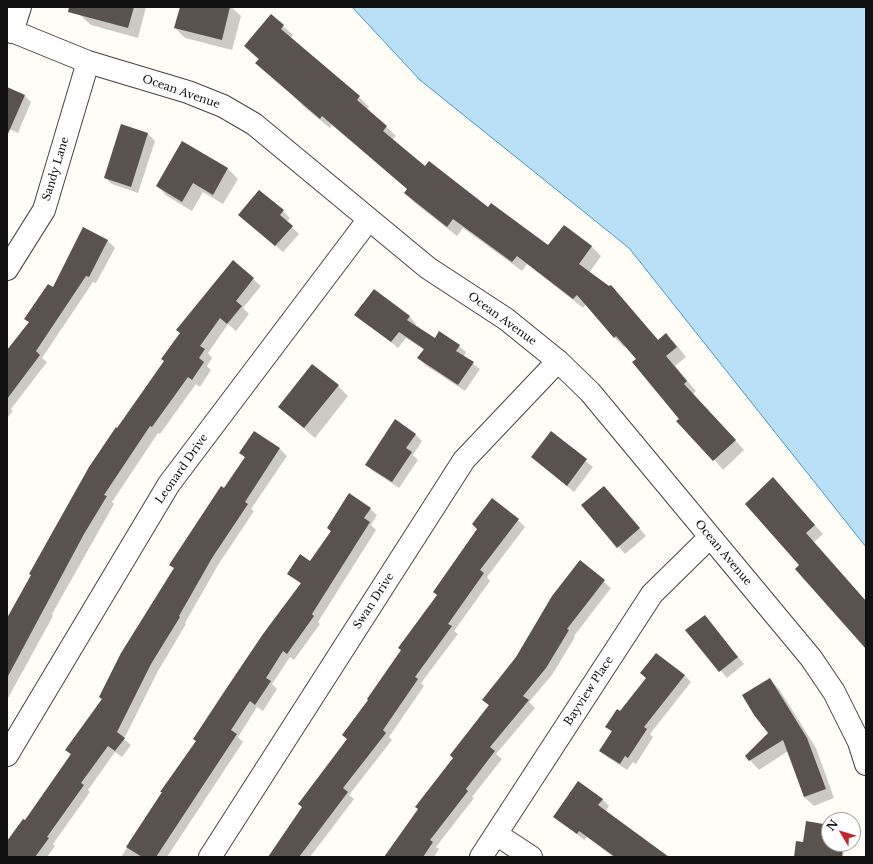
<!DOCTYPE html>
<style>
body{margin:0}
#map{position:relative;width:873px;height:864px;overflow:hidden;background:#fffdf5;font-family:"Libre Baskerville",serif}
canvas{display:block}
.frame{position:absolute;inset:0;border:8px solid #111;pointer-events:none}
.north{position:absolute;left:821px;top:812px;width:40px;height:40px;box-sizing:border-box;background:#fff;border:1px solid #a0a0a0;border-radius:50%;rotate:308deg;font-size:11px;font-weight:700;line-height:16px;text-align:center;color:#111}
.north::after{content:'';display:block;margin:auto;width:14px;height:18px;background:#c4262e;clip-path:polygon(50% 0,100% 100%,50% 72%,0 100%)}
</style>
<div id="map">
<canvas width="873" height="864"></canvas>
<div class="frame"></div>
<div class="north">N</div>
</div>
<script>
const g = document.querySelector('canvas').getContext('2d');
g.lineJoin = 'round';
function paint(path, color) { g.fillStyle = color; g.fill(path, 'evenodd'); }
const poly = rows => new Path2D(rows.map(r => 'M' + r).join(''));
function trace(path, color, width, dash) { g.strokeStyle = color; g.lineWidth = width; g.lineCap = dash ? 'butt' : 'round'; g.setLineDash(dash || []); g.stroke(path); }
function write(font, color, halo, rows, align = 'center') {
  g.font = font + ' "Libre Baskerville",serif'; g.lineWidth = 4; g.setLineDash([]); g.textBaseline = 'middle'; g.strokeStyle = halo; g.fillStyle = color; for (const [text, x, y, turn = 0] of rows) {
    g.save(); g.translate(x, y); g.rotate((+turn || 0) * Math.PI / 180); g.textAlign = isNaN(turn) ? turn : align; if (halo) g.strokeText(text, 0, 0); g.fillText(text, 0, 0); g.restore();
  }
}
const water = poly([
 [352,7,866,7,866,547,629,248,420,80,352,7]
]);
paint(water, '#b9e0f7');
trace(water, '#3f96cf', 1);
paint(poly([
 [82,7,146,7,138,38,91,25,80,15],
 [181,7,231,7,241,16,232,50,185,38,175,28],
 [271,15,293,35,291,38,359,97,369,107,367,109,396,136,392,140,425,168,549,246,565,226,592,247,601,256,589,273,620,296,659,341,666,335,676,344,686,357,675,366,696,391,693,394,744,450,723,470,681,419,637,359,626,346,624,347,615,338,586,304,583,308,527,264,522,271,463,228,457,236,415,203,405,193,408,189,332,125,330,128,304,107,245,46],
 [7,88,25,96,31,102,18,133,7,128],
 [122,126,148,134,155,141,138,193,112,184,105,178],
 [182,143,228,169,238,179,223,204,203,192,192,211,167,196,157,186],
 [283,211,290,218,286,222,299,234,283,252,246,221],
 [84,229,108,241,115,248,96,283,93,282,42,358,47,362,11,409,13,411,7,418,7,353,30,323,26,319,53,288],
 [233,261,261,286,243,308,249,314,236,331,228,324,208,353,212,358,207,366,211,370,200,387,196,384,160,434,158,433,112,502,114,504,52,614,53,616,7,700,7,619,117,429],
 [374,290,410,317,416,324,415,326,435,339,459,346,466,352,464,357,480,369,465,391,425,365,419,358,424,350,406,338,398,348,356,314],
 [338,386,348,396,315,438,279,407],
 [255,432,280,449,287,456,251,509,254,511,218,565,185,623,186,624,158,671,124,739,131,745,122,757,115,752,88,790,90,792,53,844,55,846,47,857,7,857,7,842,25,822,71,755,66,750,103,699,175,569,170,565,245,458,241,453],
 [551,433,593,467,574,492,532,457],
 [415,434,422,441,413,455,418,460,399,488,373,471,367,465],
 [781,487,823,534,814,542,866,601,866,648,801,566],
 [610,494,646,536,625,554,583,505],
 [370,509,377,515,371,525,376,530,318,622,320,624,294,660,290,657,272,684,277,689,263,711,257,707,238,737,243,742,167,857,121,857,301,584,288,574,310,562,331,532,328,528],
 [518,520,525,527,487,577,490,581,454,631,458,634,421,683,424,686,389,737,392,740,349,795,354,799,310,857,270,857,303,808,299,804],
 [580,562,611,588,574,636,575,637,552,675,529,702,535,708,496,754,502,759,472,797,474,798,436,847,439,849,434,857,386,857,489,706,484,700,517,658],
 [704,616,744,664,727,678,687,630],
 [684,675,691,682,650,734,653,737,636,764,633,762,627,770,607,757,600,751,612,733,607,727,620,713],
 [769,679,779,689,816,748,834,798,814,806,804,797,788,751,759,770,750,760,770,733],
 [602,799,609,806,605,812,668,857,613,857,587,837,584,840,554,816],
 [829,826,829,844,836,844,836,846,844,853,843,857,795,857]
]), '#0003');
paint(poly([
 [69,7,134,7,128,28,68,12],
 [180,7,230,7,222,40,174,28],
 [271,14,284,25,281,29,360,96,357,100,387,126,383,131,425,166,429,161,488,207,491,203,548,245,564,225,592,246,579,264,609,286,611,285,658,340,666,333,677,347,666,356,687,381,684,384,736,440,713,461,676,421,679,419,632,362,636,359,616,336,614,338,577,295,573,299,517,256,512,262,453,219,447,227,404,193,407,189,322,116,320,119,255,63,259,59,244,46],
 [7,87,25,95,7,136],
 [121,124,148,133,131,187,104,178],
 [182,141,228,168,213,195,193,183,182,202,156,186],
 [259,190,284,210,280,215,293,226,275,246,238,215],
 [83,227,108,240,89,277,86,276,36,351,40,355,7,399,7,350,29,322,24,319,48,284,53,287],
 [233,260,254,278,236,301,242,306,227,324,220,318,200,346,205,349,199,358,204,362,192,380,188,377,152,427,150,426,104,495,107,496,84,534,7,678,7,618,31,575,29,574,89,467,116,427,117,428,164,361,161,359,180,333,176,330],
 [374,289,410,316,407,320,435,338,439,331,460,345,456,351,474,362,458,385,417,358,424,349,399,332,391,342,354,315],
 [312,364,339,385,304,428,278,407],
 [395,419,416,434,406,448,412,452,392,482,365,465],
 [254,431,280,448,245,502,248,504,212,558,179,616,180,617,151,664,117,732,125,738,115,751,108,746,81,783,84,785,47,837,49,838,35,857,7,857,7,841,23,819,25,820,71,754,65,750,102,699,99,697,121,653,174,568,169,565,221,486,224,488,245,457,239,453],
 [551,431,587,459,567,486,531,457],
 [773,477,815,525,806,533,866,601,866,649,795,569,799,565,745,504],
 [604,486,640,528,617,548,581,505],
 [349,493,371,508,364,518,370,522,312,614,314,616,287,654,283,651,266,678,271,681,255,705,250,701,231,730,237,734,156,857,142,857,126,847,162,792,160,792,196,741,193,739,228,686,263,634,301,583,287,574,300,554,310,561,331,531,327,528],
 [492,498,519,519,480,570,484,573,448,624,452,626,415,677,418,679,383,730,386,733,343,788,348,792,299,857,268,857,302,807,298,804,347,739,342,735,368,700,367,699,401,650,398,648,437,595,433,592,477,529,472,524],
 [580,560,605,580,567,629,569,630,546,668,523,696,529,700,490,747,495,751,466,789,468,791,430,840,433,842,423,857,384,857,418,809,415,807,453,758,450,755,489,705,482,700,516,657,552,596],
 [705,615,738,657,719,672,685,630],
 [656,653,685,675,644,727,647,729,628,758,625,756,620,764,599,751,612,731,605,727,617,709,620,711,646,678,640,673],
 [770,678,807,738,826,789,804,797,783,740,749,761,745,756,768,733,754,715,742,695],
 [578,781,603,799,598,805,669,857,615,857,579,831,577,834,553,817],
 [806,821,829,825,829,845,843,847,842,857,794,857,796,841,803,842]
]), '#5a524d');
const minor = poly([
 [7,29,88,62,188,92,223,106,254,124,428,268,506,319,558,361,590,392,811,658,834,692,859,742,866,764],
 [12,32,20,7],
 [7,269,44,210,88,62],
 [7,755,169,484,369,219],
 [496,834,531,857],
 [210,857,464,460,558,361],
 [481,857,652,594,710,537]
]);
trace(minor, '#444', 24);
trace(minor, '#fff', 22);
write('11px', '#111', '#fff', [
 ["Ocean Avenue",181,92,19],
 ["Sandy Lane",56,169,-73],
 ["Ocean Avenue",502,319,36],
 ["Leonard Drive",182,469,-55],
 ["Ocean Avenue",723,553,50],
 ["Swan Drive",374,601,-57],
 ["Bayview Place",589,691,-57]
]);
</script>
